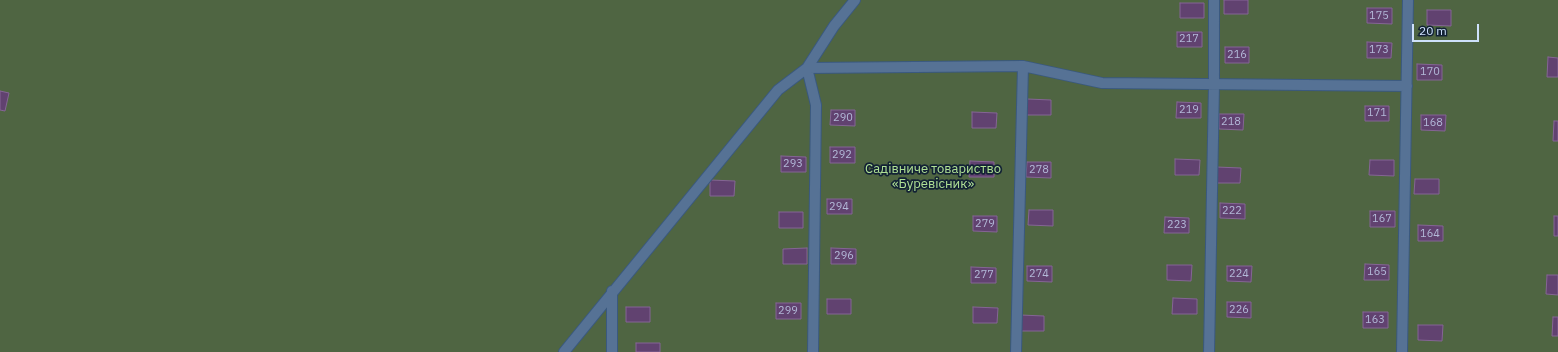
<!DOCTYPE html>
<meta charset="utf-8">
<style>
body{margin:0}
#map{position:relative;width:1558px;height:352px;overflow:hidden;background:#193b64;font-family:"IBM Plex Sans",sans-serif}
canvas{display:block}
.scale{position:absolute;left:1412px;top:24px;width:67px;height:18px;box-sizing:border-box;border:2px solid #cee1fb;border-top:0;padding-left:5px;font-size:12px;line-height:14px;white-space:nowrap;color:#cee1fb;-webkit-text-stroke:3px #132235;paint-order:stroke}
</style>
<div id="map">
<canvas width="1558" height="352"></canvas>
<div class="scale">20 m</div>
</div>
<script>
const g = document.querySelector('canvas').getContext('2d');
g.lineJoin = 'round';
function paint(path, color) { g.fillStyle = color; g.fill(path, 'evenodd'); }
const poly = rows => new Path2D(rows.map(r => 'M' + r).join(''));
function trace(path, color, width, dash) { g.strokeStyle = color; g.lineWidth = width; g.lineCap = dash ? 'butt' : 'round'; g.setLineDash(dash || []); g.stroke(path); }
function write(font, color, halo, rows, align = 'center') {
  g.font = font + ' "IBM Plex Sans",sans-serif'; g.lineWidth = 3.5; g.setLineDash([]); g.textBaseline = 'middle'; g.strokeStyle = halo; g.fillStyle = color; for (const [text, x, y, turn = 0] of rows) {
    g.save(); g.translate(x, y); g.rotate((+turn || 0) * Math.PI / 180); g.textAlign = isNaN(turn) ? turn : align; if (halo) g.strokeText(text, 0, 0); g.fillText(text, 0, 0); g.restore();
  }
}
paint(poly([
 [0,0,1558,0,1558,352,0,352]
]), '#4f6542');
const building = poly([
 [1224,0,1248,0,1248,14,1224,14,1224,0],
 [1180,3,1204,3,1204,18,1180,18,1180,3],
 [1367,8,1392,8,1392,24,1367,23,1367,8],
 [1427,10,1451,10,1451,26,1427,25,1427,10],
 [1177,32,1202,32,1202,47,1177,47,1177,32],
 [1367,42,1392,43,1391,58,1367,58,1367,42],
 [1225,47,1249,47,1249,63,1225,63,1225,47],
 [1548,57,1558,58,1558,77,1547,77,1548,57],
 [1417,64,1442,65,1442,80,1417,80,1417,64],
 [0,91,9,93,5,111,0,110,0,91],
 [1027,99,1051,100,1051,115,1026,115,1027,99],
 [1177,102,1201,103,1201,118,1176,118,1177,102],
 [1365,106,1389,106,1389,121,1365,121,1365,106],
 [831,110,855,110,855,126,830,125,831,110],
 [972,112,997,113,996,128,972,128,972,112],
 [1219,114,1244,114,1243,130,1219,129,1219,114],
 [1421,115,1446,115,1445,131,1421,130,1421,115],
 [1554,121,1558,121,1558,141,1553,141,1554,121],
 [830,147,855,147,855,163,830,163,830,147],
 [781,156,806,157,806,172,781,172,781,156],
 [1175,159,1200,160,1199,175,1175,175,1175,159],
 [1370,160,1394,160,1394,176,1369,175,1370,160],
 [970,161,994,162,994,177,969,177,970,161],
 [1027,162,1051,162,1051,178,1026,177,1027,162],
 [1216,167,1241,168,1240,183,1216,183,1216,167],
 [1415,179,1439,179,1439,194,1414,194,1415,179],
 [710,180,735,181,734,196,710,196,710,180],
 [827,199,852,199,852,214,827,214,827,199],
 [1220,203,1245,204,1245,219,1220,218,1220,203],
 [1029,210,1053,210,1053,226,1028,225,1029,210],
 [1370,211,1395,211,1395,227,1370,227,1370,211],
 [779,212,803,212,803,228,779,228,779,212],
 [973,216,997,216,997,232,973,231,973,216],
 [1554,216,1558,216,1558,236,1554,236,1554,216],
 [1165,217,1189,218,1189,233,1164,233,1165,217],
 [1418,225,1443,226,1443,241,1418,241,1418,225],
 [807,248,807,264,783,264,783,249,807,248],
 [831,248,856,249,856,264,831,264,831,248],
 [1365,264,1389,265,1389,280,1364,280,1365,264],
 [1167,265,1192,265,1191,281,1167,280,1167,265],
 [1027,266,1052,266,1052,282,1027,281,1027,266],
 [1227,266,1252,266,1251,282,1227,281,1227,266],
 [971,267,996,268,996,283,971,283,971,267],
 [1547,275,1558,275,1558,295,1546,294,1547,275],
 [1173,298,1197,299,1197,314,1172,314,1173,298],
 [827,299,851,299,851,314,827,314,827,299],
 [1227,302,1251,302,1251,318,1227,317,1227,302],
 [776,303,801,303,801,319,776,319,776,303],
 [626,307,650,307,650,322,626,322,626,307],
 [973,307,998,308,997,323,973,323,973,307],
 [1363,312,1388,312,1388,328,1363,328,1363,312],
 [1020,315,1044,316,1044,331,1019,331,1020,315],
 [1553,317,1558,317,1558,336,1552,336,1553,317],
 [1418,325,1443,325,1442,341,1418,340,1418,325],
 [636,343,660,343,660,352,636,352,636,343]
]);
paint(building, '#614270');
trace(building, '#856595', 1);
const street = poly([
 [564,352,778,90,807,68,834,26,855,0],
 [612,352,612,291],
 [813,352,816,105,807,68,1023,66,1102,83,1407,86],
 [1016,352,1023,66],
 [1209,352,1214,85,1214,0],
 [1402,352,1408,0]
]);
trace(street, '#3a597f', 12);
trace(street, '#567295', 10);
write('11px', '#b3b9d8', null, [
 ["175",1379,16],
 ["217",1189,39],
 ["173",1379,50],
 ["216",1237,55],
 ["170",1430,72],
 ["219",1189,110],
 ["171",1377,113],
 ["290",843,118],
 ["218",1231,122],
 ["168",1433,123],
 ["292",842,155],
 ["293",793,164],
 ["278",1039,170],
 ["294",839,207],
 ["222",1232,211],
 ["167",1382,219],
 ["279",985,224],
 ["223",1177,225],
 ["164",1430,234],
 ["296",844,256],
 ["165",1377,272],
 ["274",1039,274],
 ["224",1239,274],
 ["277",984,275],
 ["226",1239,310],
 ["299",788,311],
 ["163",1375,320]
]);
write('13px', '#b0e195', '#132235', [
 ["Садівниче товариство",933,169],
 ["«Буревісник»",933,184]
]);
</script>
